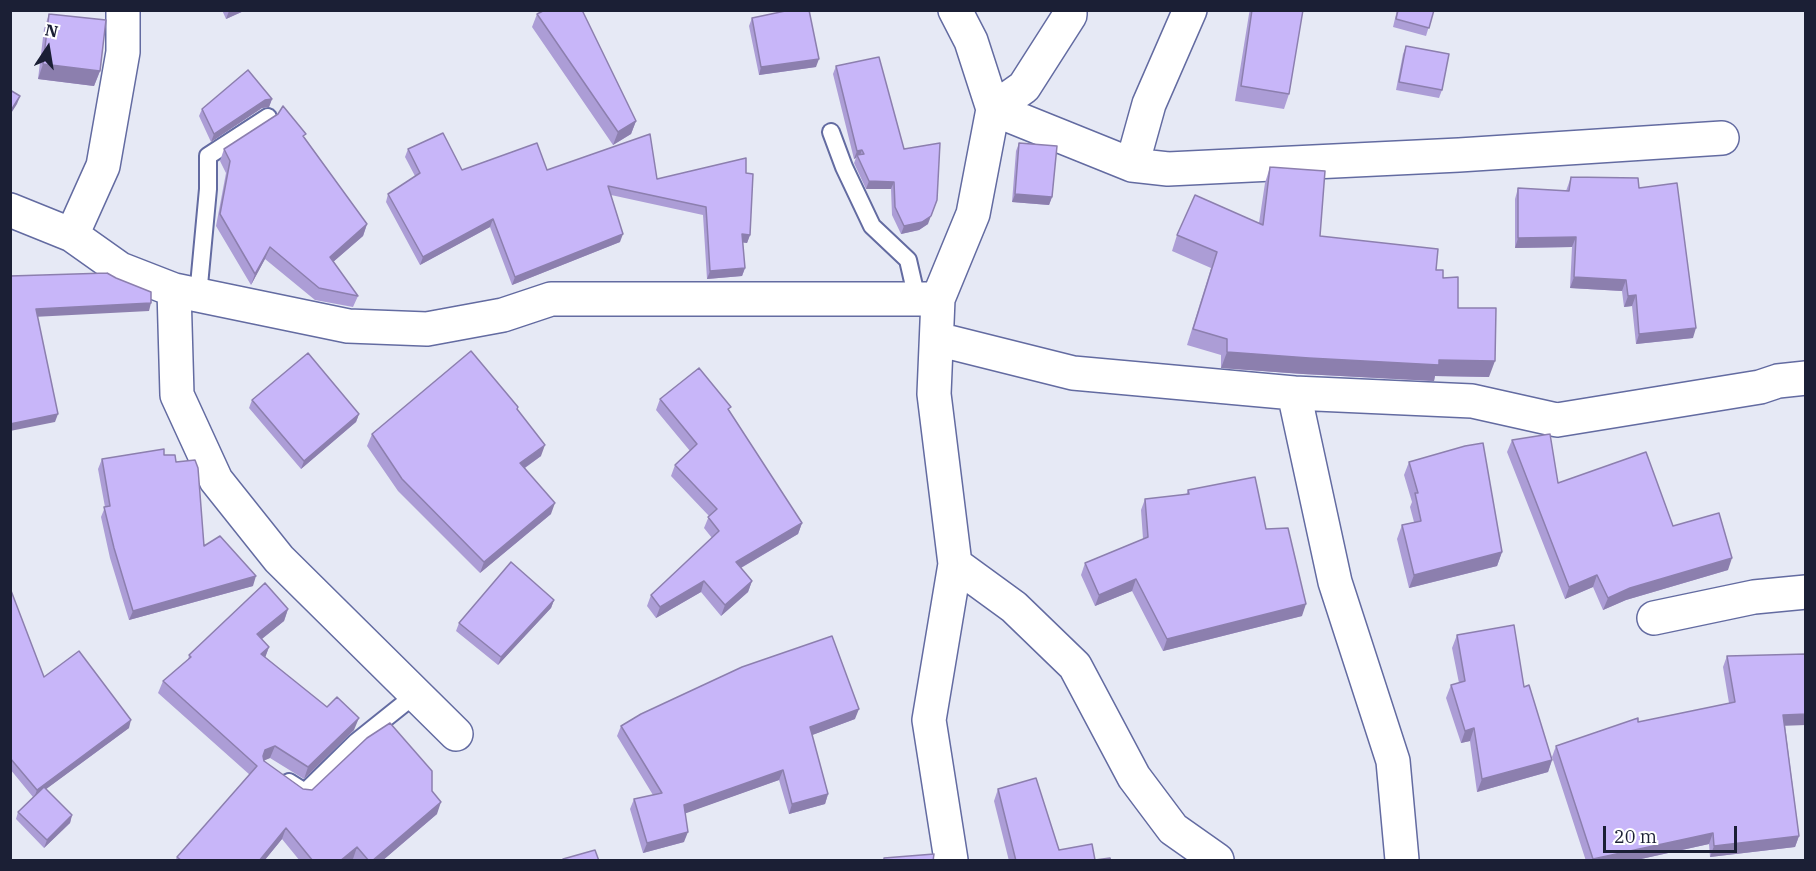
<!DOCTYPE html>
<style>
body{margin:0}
#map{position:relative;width:1816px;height:871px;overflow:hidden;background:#e6e9f5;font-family:"IBM Plex Serif",serif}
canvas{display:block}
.frame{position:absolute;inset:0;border:12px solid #1b1f35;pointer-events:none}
.north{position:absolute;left:18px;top:18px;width:60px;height:60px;-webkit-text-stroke:4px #fff;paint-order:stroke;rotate:12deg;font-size:16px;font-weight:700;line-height:24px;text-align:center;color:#1b1f35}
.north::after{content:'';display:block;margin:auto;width:21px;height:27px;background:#1b1f35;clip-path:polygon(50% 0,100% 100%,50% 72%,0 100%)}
.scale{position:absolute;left:1603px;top:826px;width:134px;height:27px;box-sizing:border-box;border:3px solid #1b1f35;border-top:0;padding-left:8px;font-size:18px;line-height:21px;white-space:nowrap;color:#1b1f35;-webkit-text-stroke:4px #fff;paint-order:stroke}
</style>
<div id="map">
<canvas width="1816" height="871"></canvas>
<div class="frame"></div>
<div class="north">N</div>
<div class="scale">20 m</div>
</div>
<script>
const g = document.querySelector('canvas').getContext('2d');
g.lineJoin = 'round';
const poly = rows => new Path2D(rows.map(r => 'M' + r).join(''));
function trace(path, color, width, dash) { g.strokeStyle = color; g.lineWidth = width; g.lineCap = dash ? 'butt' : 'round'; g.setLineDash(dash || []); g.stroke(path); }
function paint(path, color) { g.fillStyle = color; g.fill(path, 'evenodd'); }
const lane = poly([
 [831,132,844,167,872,226,908,260,917,299],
 [198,296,208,189,208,156,268,117],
 [289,782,305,792,356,742,416,694]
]);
const street = poly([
 [993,109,1132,165,1168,169,1459,155,1722,138],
 [993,109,1024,87,1070,15,1070,10],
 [1132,165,1149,104,1190,10],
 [10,210,72,235,120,269,174,290,348,326,427,329,503,315,551,299,938,299],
 [72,235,103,166,123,52,123,10],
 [174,290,177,395,216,480,279,559,456,734],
 [937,339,1073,373,1294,393,1335,582,1393,761,1402,860],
 [1294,393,1472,401,1557,420,1760,387,1778,381,1806,378],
 [955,564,1014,607,1075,666,1134,777,1173,829,1217,860],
 [1654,618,1754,597,1806,592],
 [951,860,929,720,955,564,934,394,938,299,973,214,993,109,971,41,955,10]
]);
trace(lane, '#636ba1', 20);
trace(street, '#636ba1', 36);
trace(lane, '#fff', 16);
trace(street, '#fff', 33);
paint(poly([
 [222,10,246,10,226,19],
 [1250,10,1303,10,1289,94,1284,109,1235,101,1249,14],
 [1397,10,1434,10,1426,36,1393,27],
 [49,14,100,71,94,86,38,79,44,29],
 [537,14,636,121,631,134,613,145,532,27],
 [752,18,816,67,759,75,749,26],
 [1406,46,1442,90,1439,98,1396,90,1403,54],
 [836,66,904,149,928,224,919,230,901,234,892,215,891,189,866,189,854,163,856,158,854,159,833,74],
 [272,99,269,107,262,108,211,142,199,116,202,109],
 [305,138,367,224,363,236,333,262,358,296,353,307,315,300,265,259,251,285,216,226,226,173,220,161,224,149],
 [1019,143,1052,197,1049,205,1012,202,1016,151],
 [408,149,462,170,547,170,657,179,746,173,750,235,747,243,742,242,745,268,742,276,707,279,703,215,611,195,620,242,512,285,490,227,420,265,386,202,388,194,415,176,405,157],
 [1270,167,1320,236,1436,270,1443,278,1489,377,1435,376,1434,381,1303,374,1221,368,1221,355,1187,345,1211,268,1172,251,1177,235,1259,223,1265,183],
 [1571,177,1639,188,1693,338,1636,344,1632,306,1624,307,1622,291,1570,288,1572,247,1515,248,1515,199,1518,188,1566,191],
 [660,399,729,411,802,523,798,534,741,568,752,581,748,592,721,616,701,592,656,618,647,606,651,595,712,538,704,528,709,516,671,476,675,465,690,451,656,410],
 [252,400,359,414,356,422,301,469,249,408],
 [372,434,541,456,525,468,551,514,480,573,398,491,367,446],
 [1512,440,1558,483,1673,526,1728,570,1626,600,1603,610,1593,587,1565,599,1507,452],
 [164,455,176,462,204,546,253,586,129,620,110,558,101,517,105,507,98,469,102,459],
 [1409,462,1502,552,1497,566,1409,588,1397,539,1402,525,1414,522,1410,507,1412,502,1404,475],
 [1188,490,1266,529,1302,616,1163,651,1132,591,1095,606,1081,575,1085,563,1143,539,1141,510,1145,499,1186,495],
 [10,588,44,677,129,728,46,789,72,815,70,823,44,848,16,819,18,812,33,797,10,769],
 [554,600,551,608,498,665,456,631,459,623],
 [288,609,284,621,262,639,269,647,265,657,354,730,304,779,270,758,264,760,264,761,303,789,312,790,432,791,437,814,382,861,355,861,353,859,351,861,300,861,282,839,264,861,175,861,177,857,250,775,158,693,163,681,188,660,189,655],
 [1457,635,1524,687,1552,760,1548,772,1477,792,1470,741,1461,743,1446,698,1451,685,1459,683,1452,648],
 [1727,656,1785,725,1799,836,1795,847,1710,857,1709,844,1632,861,1586,861,1552,757,1556,746,1729,703,1723,667],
 [855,719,812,735,828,794,825,804,789,814,779,780,685,813,684,842,643,853,630,809,634,799,653,795,617,736,621,726],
 [998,789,1059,850,1095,860,1111,861,1009,861,994,801]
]), '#ac9dd6');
paint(poly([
 [231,10,246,10,226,19,229,11],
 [819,59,816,67,759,75,761,67],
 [43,64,100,71,94,86,38,79],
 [20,96,17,104,10,115,10,112],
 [272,99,269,107,262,108,211,142,214,134,265,100],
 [636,121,631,134,613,145,618,132],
 [862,150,859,158,857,155,856,158,854,159,857,151],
 [869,181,894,182,891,189,866,189],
 [1015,194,1052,197,1049,205,1012,202],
 [937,200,928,224,919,230,901,234,904,226],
 [493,219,490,227,420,265,423,257],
 [367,224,363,236,325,269,330,257],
 [623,234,620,242,512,285,515,277],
 [742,234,750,235,747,243,739,242],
 [1576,237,1572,247,1515,248,1518,238],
 [270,247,265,259,251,285,255,274],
 [745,268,742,276,707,279,710,271],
 [1574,277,1626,280,1622,291,1570,288],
 [1636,295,1632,306,1624,307,1628,296],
 [151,303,149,311,33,317,36,309],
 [1696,328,1693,338,1636,344,1639,334],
 [1227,352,1439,360,1495,361,1489,377,1435,376,1434,381,1303,374,1221,368],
 [58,414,55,422,10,431,10,424],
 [359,414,356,422,301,469,304,461],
 [545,445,541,456,516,474,520,463],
 [555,503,551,514,480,573,484,562],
 [802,523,798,534,732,573,736,562],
 [1502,552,1497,566,1409,588,1414,575],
 [1732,558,1728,570,1626,600,1603,610,1608,598,1630,588],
 [1597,575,1593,587,1565,599,1569,587],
 [256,576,253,586,129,620,133,611],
 [1136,579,1132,591,1095,606,1099,595],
 [704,581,701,592,656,618,660,607],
 [752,581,748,592,721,616,725,605],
 [554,600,551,608,498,665,501,657],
 [1306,604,1302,616,1163,651,1167,639],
 [288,609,284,621,253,646,257,634],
 [269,647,265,658,261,654],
 [859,709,855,719,807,737,810,727],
 [1806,714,1806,725,1779,726,1783,715],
 [359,718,354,730,304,779,308,767],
 [131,720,129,728,34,798,37,790],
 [1474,728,1470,741,1461,743,1465,731],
 [275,746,270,758,261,762,265,750],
 [1552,760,1548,772,1477,792,1482,779],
 [783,770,779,780,681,815,684,805],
 [828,794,825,804,789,814,792,804],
 [441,802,437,814,382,861,372,861],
 [72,815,70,823,44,848,47,840],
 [286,828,282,839,264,861,259,861],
 [688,832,684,842,643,853,647,843],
 [1713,833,1709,844,1632,861,1592,861,1593,859],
 [1799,836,1795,847,1710,857,1714,846],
 [357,847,353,859,351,861,340,861]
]), '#8c7fae');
const building = poly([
 [545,10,582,10,636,121,618,132,537,14,545,10],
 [790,10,809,10,819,59,761,67,752,18,790,10],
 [1252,10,1303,10,1289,94,1241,86,1252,10],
 [1398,10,1434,10,1429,28,1396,19,1398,10],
 [49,14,106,20,100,71,43,64,49,14],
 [1406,46,1449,54,1442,90,1399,82,1406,46],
 [879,57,904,149,940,143,937,200,931,216,922,222,904,226,895,207,894,182,869,181,857,155,864,154,862,150,857,151,836,66,879,57],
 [248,70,272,99,265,100,214,134,202,109,248,70],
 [10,90,20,96,10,112,10,90],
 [283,106,306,134,303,136,367,224,330,257,358,296,319,288,270,247,255,274,220,214,230,161,224,149,278,114,283,106],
 [443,133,462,170,537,143,547,170,650,134,657,179,746,158,746,173,753,174,750,235,742,234,745,268,710,271,706,207,608,186,623,234,515,277,493,219,423,257,388,194,420,173,408,149,443,133],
 [1019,143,1057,146,1052,197,1015,194,1019,143],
 [1270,167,1325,171,1320,236,1438,249,1436,270,1443,270,1443,278,1458,277,1458,308,1496,308,1495,361,1439,360,1439,365,1309,358,1227,352,1227,339,1193,329,1217,252,1177,235,1195,195,1263,225,1270,167],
 [1571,177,1638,178,1639,188,1677,183,1696,328,1639,334,1636,295,1628,296,1626,280,1574,277,1576,237,1518,238,1518,188,1569,191,1571,177],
 [107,273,116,278,151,292,151,303,36,309,58,414,10,424,10,276,107,273],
 [471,351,518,407,517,409,545,445,520,463,555,503,484,562,402,479,372,434,471,351],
 [308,353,359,414,304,461,252,400,308,353],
 [699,368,731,407,728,409,802,523,736,562,752,581,725,605,704,581,660,607,651,595,719,531,708,517,717,509,675,465,697,444,660,399,699,368],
 [1550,434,1558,483,1646,452,1673,526,1719,513,1732,558,1630,588,1608,598,1597,575,1569,587,1512,440,1550,434],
 [1483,443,1502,552,1414,575,1402,525,1421,521,1415,493,1418,493,1409,462,1465,446,1483,443],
 [164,449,164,455,175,455,176,462,195,460,198,468,204,546,220,536,256,576,133,611,114,548,104,507,110,506,102,459,164,449],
 [1255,477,1266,529,1288,528,1306,604,1167,639,1136,579,1099,595,1085,563,1148,537,1145,499,1189,494,1188,490,1255,477],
 [511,562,554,600,501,657,459,623,511,562],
 [265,583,288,609,257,634,269,647,261,654,327,707,337,697,359,718,308,767,275,746,265,750,263,756,264,761,303,789,312,790,367,738,390,723,432,771,432,791,441,802,372,861,369,861,357,847,340,861,313,861,286,828,259,861,182,861,177,857,257,766,163,681,191,657,189,655,265,583],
 [10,588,44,677,79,651,131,720,37,790,10,758,10,588],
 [1514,625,1524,687,1529,685,1552,760,1482,779,1474,728,1465,731,1451,685,1465,681,1457,635,1514,625],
 [832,636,859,709,810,727,828,794,792,804,783,770,684,805,688,832,647,843,634,799,662,793,621,726,641,714,742,667,832,636],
 [1806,654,1806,714,1783,715,1799,836,1714,846,1713,833,1593,859,1556,746,1638,718,1638,722,1735,702,1727,656,1806,654],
 [1036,778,1059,850,1092,844,1095,860,1110,858,1111,861,1016,861,998,789,1036,778],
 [44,787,72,815,47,840,18,812,44,787],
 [595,850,599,861,563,861,563,859,595,850],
 [934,854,933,861,884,861,884,858,934,854]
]);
paint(building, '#c8b6f9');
trace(building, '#8c7fae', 1.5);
</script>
